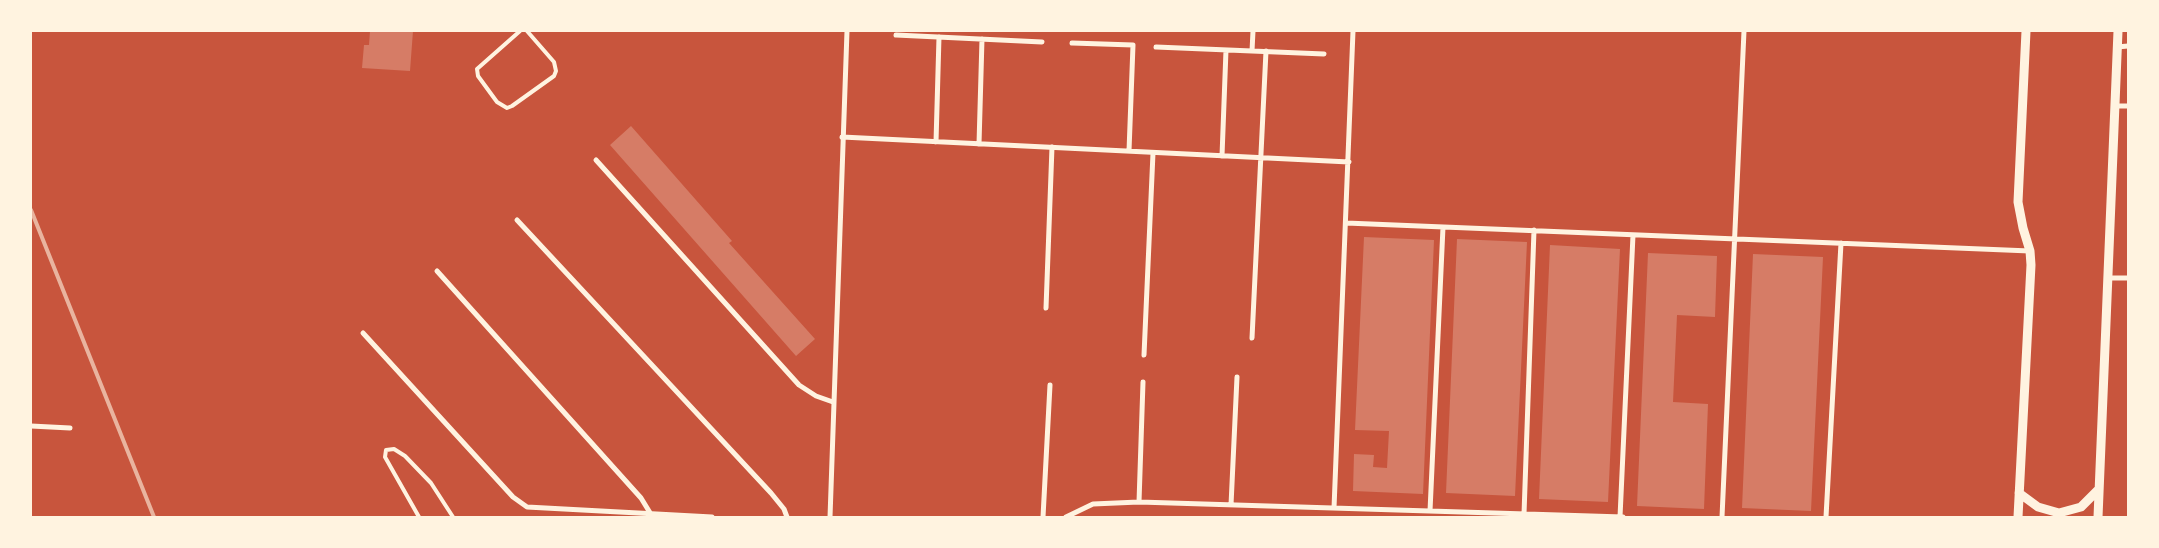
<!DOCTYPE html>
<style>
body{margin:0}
#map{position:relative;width:2159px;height:548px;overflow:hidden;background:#c8553d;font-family:"Archivo Narrow",sans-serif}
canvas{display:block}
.frame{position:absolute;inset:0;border:32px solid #fff3e0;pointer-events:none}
</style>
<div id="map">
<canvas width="2159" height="548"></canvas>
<div class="frame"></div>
</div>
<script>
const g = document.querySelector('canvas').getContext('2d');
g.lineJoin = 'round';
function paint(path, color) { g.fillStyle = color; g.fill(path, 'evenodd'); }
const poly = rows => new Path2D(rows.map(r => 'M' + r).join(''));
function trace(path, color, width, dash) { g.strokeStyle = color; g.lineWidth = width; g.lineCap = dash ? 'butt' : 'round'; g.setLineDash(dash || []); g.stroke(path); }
paint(poly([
 [370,31,413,31,410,71,362,68,364,45,369,45],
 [631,126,732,241,729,243,815,339,796,356,610,145],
 [1364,237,1434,240,1423,494,1353,491,1354,454,1374,455,1373,467,1387,468,1389,431,1355,430],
 [1457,239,1527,242,1515,496,1446,493],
 [1550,245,1620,249,1608,502,1539,499],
 [1648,253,1717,256,1715,317,1677,315,1673,402,1708,404,1704,509,1637,506],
 [1753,254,1823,257,1811,511,1742,508]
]), '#d67c66');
trace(poly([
 [520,31,477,69,478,76,497,102,507,108,512,106,554,76,556,71,554,62,527,31],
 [419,517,385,457,386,450,394,449,405,456,431,483,453,517]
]), '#fff3e0', 4);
trace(poly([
 [896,35,1042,42],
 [1072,43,1133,45,1129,151],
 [1156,47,1324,54],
 [2117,47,2128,46],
 [1252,51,1253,31],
 [2115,106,2128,106],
 [842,137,1349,162],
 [936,142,939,37],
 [979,144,982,39],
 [1222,156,1226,50],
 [596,160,799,385,816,396,833,402],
 [517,220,771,493,784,509,787,517],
 [1346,223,2030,251],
 [437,271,641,498,652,516],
 [2108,278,2128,278],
 [1046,308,1052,147],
 [363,333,513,497,527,507,712,517],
 [1252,338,1266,51],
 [1144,355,1153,153],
 [31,426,70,428],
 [1139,502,1143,382],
 [1231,505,1237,377],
 [1334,508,1353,31],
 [1430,511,1443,227],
 [1524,514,1534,230],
 [830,517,847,31],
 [1043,517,1050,385],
 [1066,517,1093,504,1139,502,1623,517],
 [1620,517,1633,235],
 [1722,517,1744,31],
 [1826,517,1841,243]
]), '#fff3e0', 5);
trace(poly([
 [2019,493,2038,507,2059,513,2081,507,2099,489],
 [2018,517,2031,265,2030,251,2023,228,2018,202,2026,31],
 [2098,517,2118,31]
]), '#fff3e0', 9);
trace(poly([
 [31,210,154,517]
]), '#e9b49f', 4);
</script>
